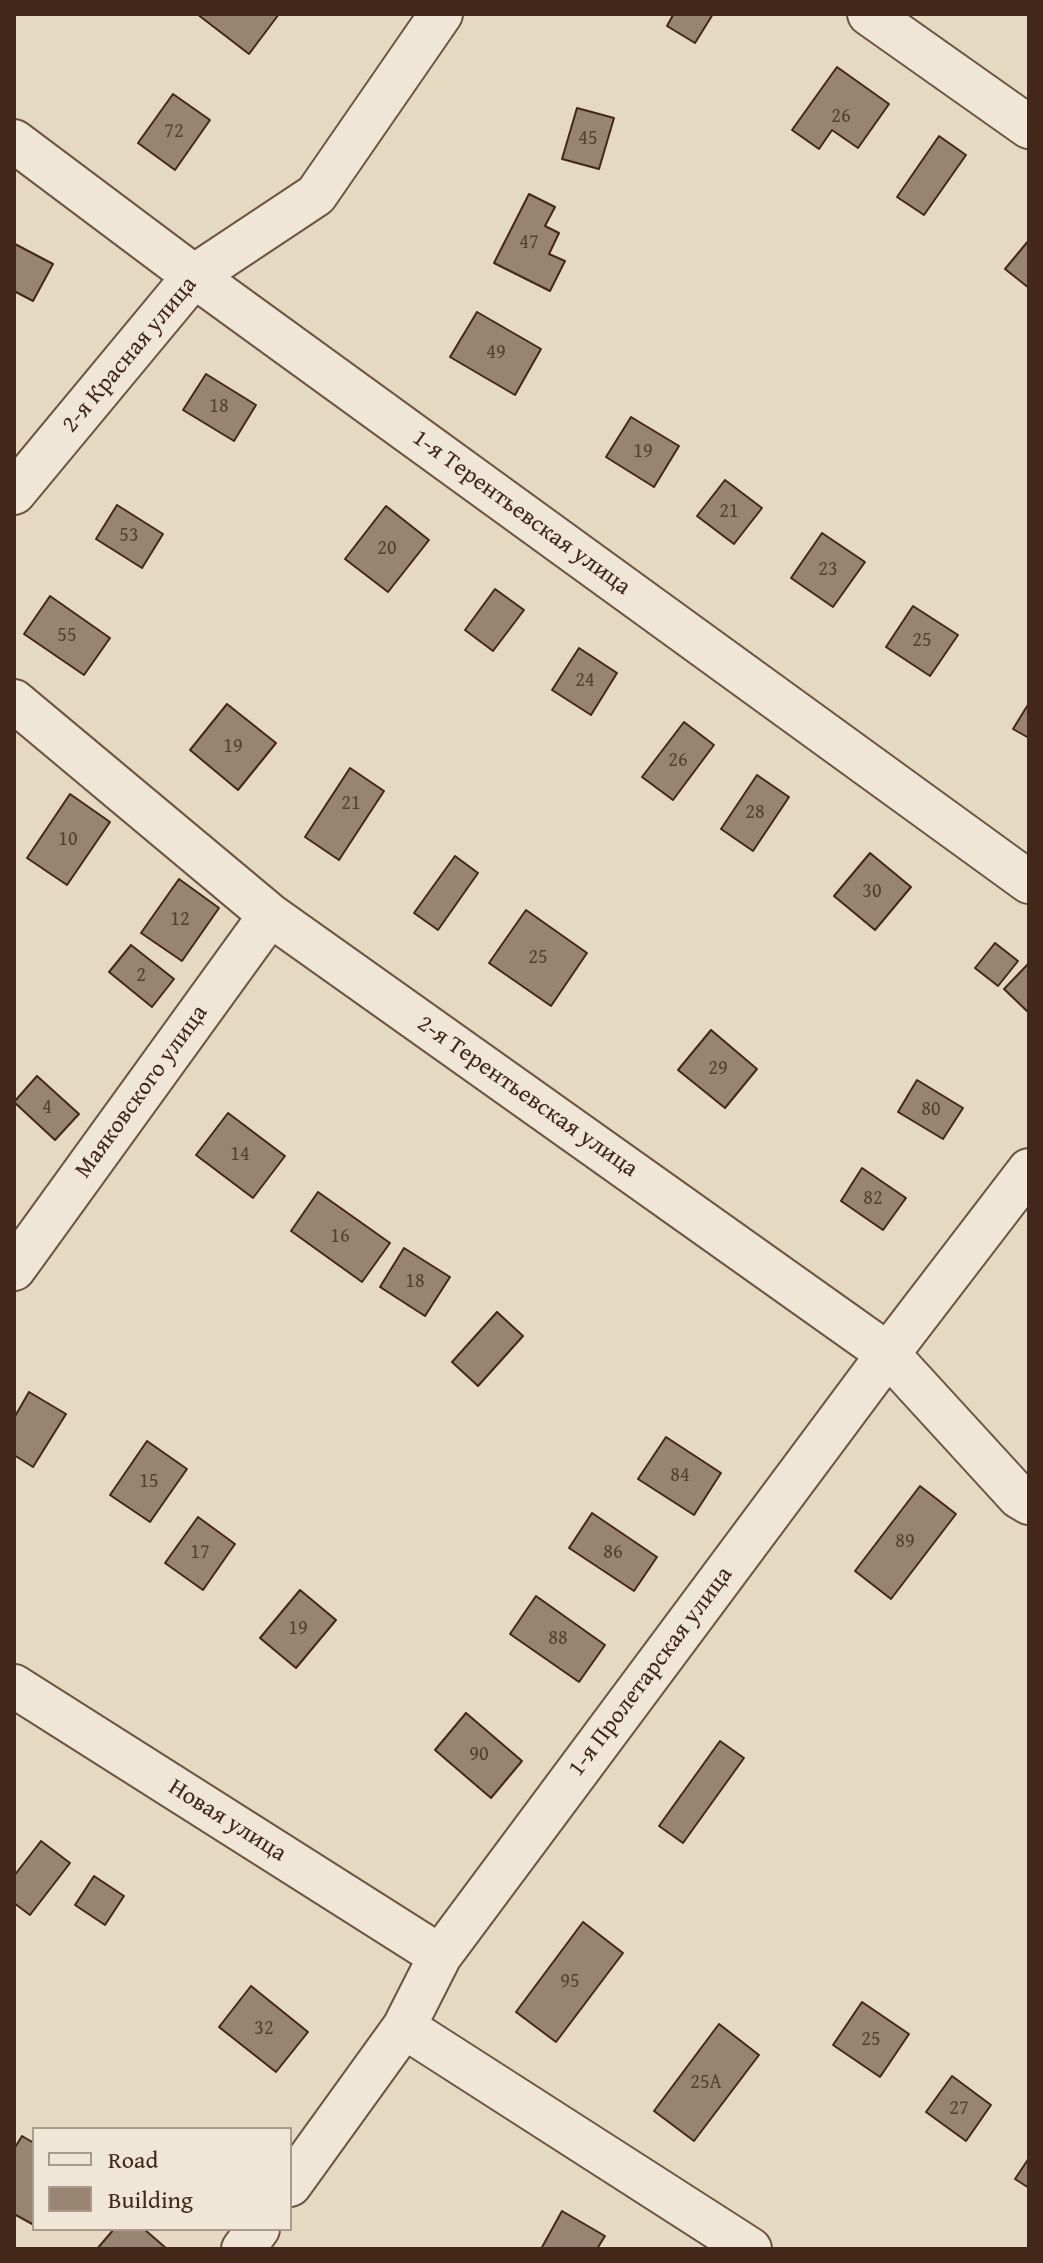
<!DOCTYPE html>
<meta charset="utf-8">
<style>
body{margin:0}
#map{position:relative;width:1043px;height:2263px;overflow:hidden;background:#e6d9c1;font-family:"Gentium Book Plus",serif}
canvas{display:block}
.frame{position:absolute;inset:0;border:16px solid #432819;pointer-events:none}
.legend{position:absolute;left:32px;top:2127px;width:260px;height:104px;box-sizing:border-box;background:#efe6d7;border:2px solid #aa9a8b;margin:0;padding:10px 14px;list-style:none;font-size:24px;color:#432819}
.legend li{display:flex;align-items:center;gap:16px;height:40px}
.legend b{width:40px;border:2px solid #aa9a8b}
</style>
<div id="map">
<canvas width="1043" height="2263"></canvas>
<div class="frame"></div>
<ul class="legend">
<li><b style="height:10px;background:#efe6d7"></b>Road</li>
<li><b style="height:22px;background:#988470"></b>Building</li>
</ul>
</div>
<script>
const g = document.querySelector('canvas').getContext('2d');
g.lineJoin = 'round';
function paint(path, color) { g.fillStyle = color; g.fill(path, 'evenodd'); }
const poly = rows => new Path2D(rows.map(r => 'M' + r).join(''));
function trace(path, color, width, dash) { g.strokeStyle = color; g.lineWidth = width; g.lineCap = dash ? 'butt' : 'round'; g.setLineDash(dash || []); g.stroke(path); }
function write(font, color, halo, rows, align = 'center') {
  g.font = font + ' "Gentium Book Plus",serif'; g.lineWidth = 6; g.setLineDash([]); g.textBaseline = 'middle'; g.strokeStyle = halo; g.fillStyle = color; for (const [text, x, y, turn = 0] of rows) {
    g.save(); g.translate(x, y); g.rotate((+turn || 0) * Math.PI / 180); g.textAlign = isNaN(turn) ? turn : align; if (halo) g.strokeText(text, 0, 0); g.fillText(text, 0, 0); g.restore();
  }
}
const building = poly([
 [197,14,279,14,249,54,197,14],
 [671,14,713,14,695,43,667,26,673,15,671,14],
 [837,67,889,104,858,148,832,130,819,149,792,130,837,67],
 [173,94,210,120,175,170,138,143,173,94],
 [577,108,614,118,599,169,562,159,577,108],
 [939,136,966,155,924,215,897,197,939,136],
 [529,194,555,207,545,226,559,233,549,254,565,261,550,291,494,263,529,194],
 [1029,240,1029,288,1005,269,1029,240],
 [15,244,53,264,33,301,14,291,15,244],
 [477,312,541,349,515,395,450,357,477,312],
 [206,374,256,405,234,441,183,410,206,374],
 [631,417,679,446,654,487,606,457,631,417],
 [725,480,762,508,734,544,697,516,725,480],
 [117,505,163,534,142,568,96,539,117,505],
 [386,506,429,540,388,592,345,559,386,506],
 [822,533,865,562,833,607,791,578,822,533],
 [495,589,524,610,493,651,465,630,495,589],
 [50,596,110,638,84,675,24,634,50,596],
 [913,606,958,635,930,676,886,647,913,606],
 [579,648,617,673,591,715,552,690,579,648],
 [1029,703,1029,738,1013,729,1029,703],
 [227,704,276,743,238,790,190,750,227,704],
 [684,722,714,745,673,800,642,777,684,722],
 [350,768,384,791,339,860,305,837,350,768],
 [757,775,789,797,753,851,721,829,757,775],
 [70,794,110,822,67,885,27,858,70,794],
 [870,853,911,887,875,930,834,896,870,853],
 [455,856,478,873,438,930,414,913,455,856],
 [179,879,219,908,182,961,141,933,179,879],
 [526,910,587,953,551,1006,489,963,526,910],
 [995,943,1018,961,998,986,975,968,995,943],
 [131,945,174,979,152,1007,109,972,131,945],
 [1029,963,1029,1011,1028,1012,1004,989,1029,963],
 [711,1030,757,1069,725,1108,678,1070,711,1030],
 [37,1076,79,1114,55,1140,14,1102,37,1076],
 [917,1080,963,1108,943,1139,898,1112,917,1080],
 [228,1113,285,1156,253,1198,196,1155,228,1113],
 [862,1168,906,1198,883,1230,841,1201,862,1168],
 [318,1192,390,1243,362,1282,291,1231,318,1192],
 [404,1248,450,1277,425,1316,380,1287,404,1248],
 [497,1312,523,1336,478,1386,452,1362,497,1312],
 [29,1392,66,1414,33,1467,14,1455,14,1418,29,1392],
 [666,1437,721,1473,694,1515,638,1479,666,1437],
 [147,1441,187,1469,150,1522,110,1495,147,1441],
 [920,1486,956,1514,891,1599,855,1571,920,1486],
 [592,1513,657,1557,634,1591,569,1548,592,1513],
 [198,1517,235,1544,203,1590,165,1563,198,1517],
 [300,1590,336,1620,296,1668,260,1638,300,1590],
 [536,1596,605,1645,579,1682,510,1634,536,1596],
 [466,1713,522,1761,491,1798,435,1750,466,1713],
 [720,1741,744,1758,683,1843,659,1826,720,1741],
 [41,1841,70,1863,30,1915,14,1903,14,1876,41,1841],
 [94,1876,124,1896,105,1925,75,1905,94,1876],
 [583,1922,623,1953,556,2042,516,2012,583,1922],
 [251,1986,308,2032,276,2072,219,2027,251,1986],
 [862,2002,909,2034,880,2077,833,2045,862,2002],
 [719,2024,759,2055,694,2141,654,2111,719,2024],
 [952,2076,991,2105,966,2141,926,2112,952,2076],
 [22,2136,34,2143,34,2225,14,2214,14,2149,22,2136],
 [1029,2158,1029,2188,1015,2179,1029,2158],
 [562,2211,605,2236,597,2249,541,2249,562,2211],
 [114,2229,144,2229,167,2249,97,2249,114,2229]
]);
paint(building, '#988470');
trace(building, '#432819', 2);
const minor = poly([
 [869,14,1029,127],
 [14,141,194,276,1029,882],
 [14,493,194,276,316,195,441,14],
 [14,701,270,915,888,1354,1019,1497,1029,1503],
 [14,1269,270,915],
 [14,1686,440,1956],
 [404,2027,750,2249],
 [290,2185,404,2027,440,1956,888,1354,1029,1170],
 [243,2249,258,2229]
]);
trace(minor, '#6c5443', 46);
trace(minor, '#efe6d7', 42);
write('20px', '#583f2f', null, [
 ["26",841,117],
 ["72",174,132],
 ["45",588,139],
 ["47",529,243],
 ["49",496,353],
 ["18",219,407],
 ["19",643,452],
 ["21",729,512],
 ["53",129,536],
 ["20",387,549],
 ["23",828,570],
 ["55",67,636],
 ["25",922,641],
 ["24",585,681],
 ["19",233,747],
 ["26",678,761],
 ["21",351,804],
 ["28",755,813],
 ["10",68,840],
 ["30",872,892],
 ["12",180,920],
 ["25",538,958],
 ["2",141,976],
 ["29",718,1069],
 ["4",47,1108],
 ["80",931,1110],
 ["14",240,1155],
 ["82",873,1199],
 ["16",340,1237],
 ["18",415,1282],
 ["84",680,1476],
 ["15",149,1482],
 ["89",905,1542],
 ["17",200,1553],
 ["86",613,1553],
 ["19",298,1629],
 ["88",558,1639],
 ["90",479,1755],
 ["95",570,1982],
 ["32",264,2029],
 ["25",871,2040],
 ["25А",706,2083],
 ["27",959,2109]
]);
write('24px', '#432819', '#efe6d7', [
 ["2-я Красная улица",130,355,-50],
 ["1-я Терентьевская улица",521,513,36],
 ["Маяковского улица",142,1092,-54],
 ["2-я Терентьевская улица",527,1097,35],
 ["1-я Пролетарская улица",651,1672,-53],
 ["Новая улица",227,1821,32]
]);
</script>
